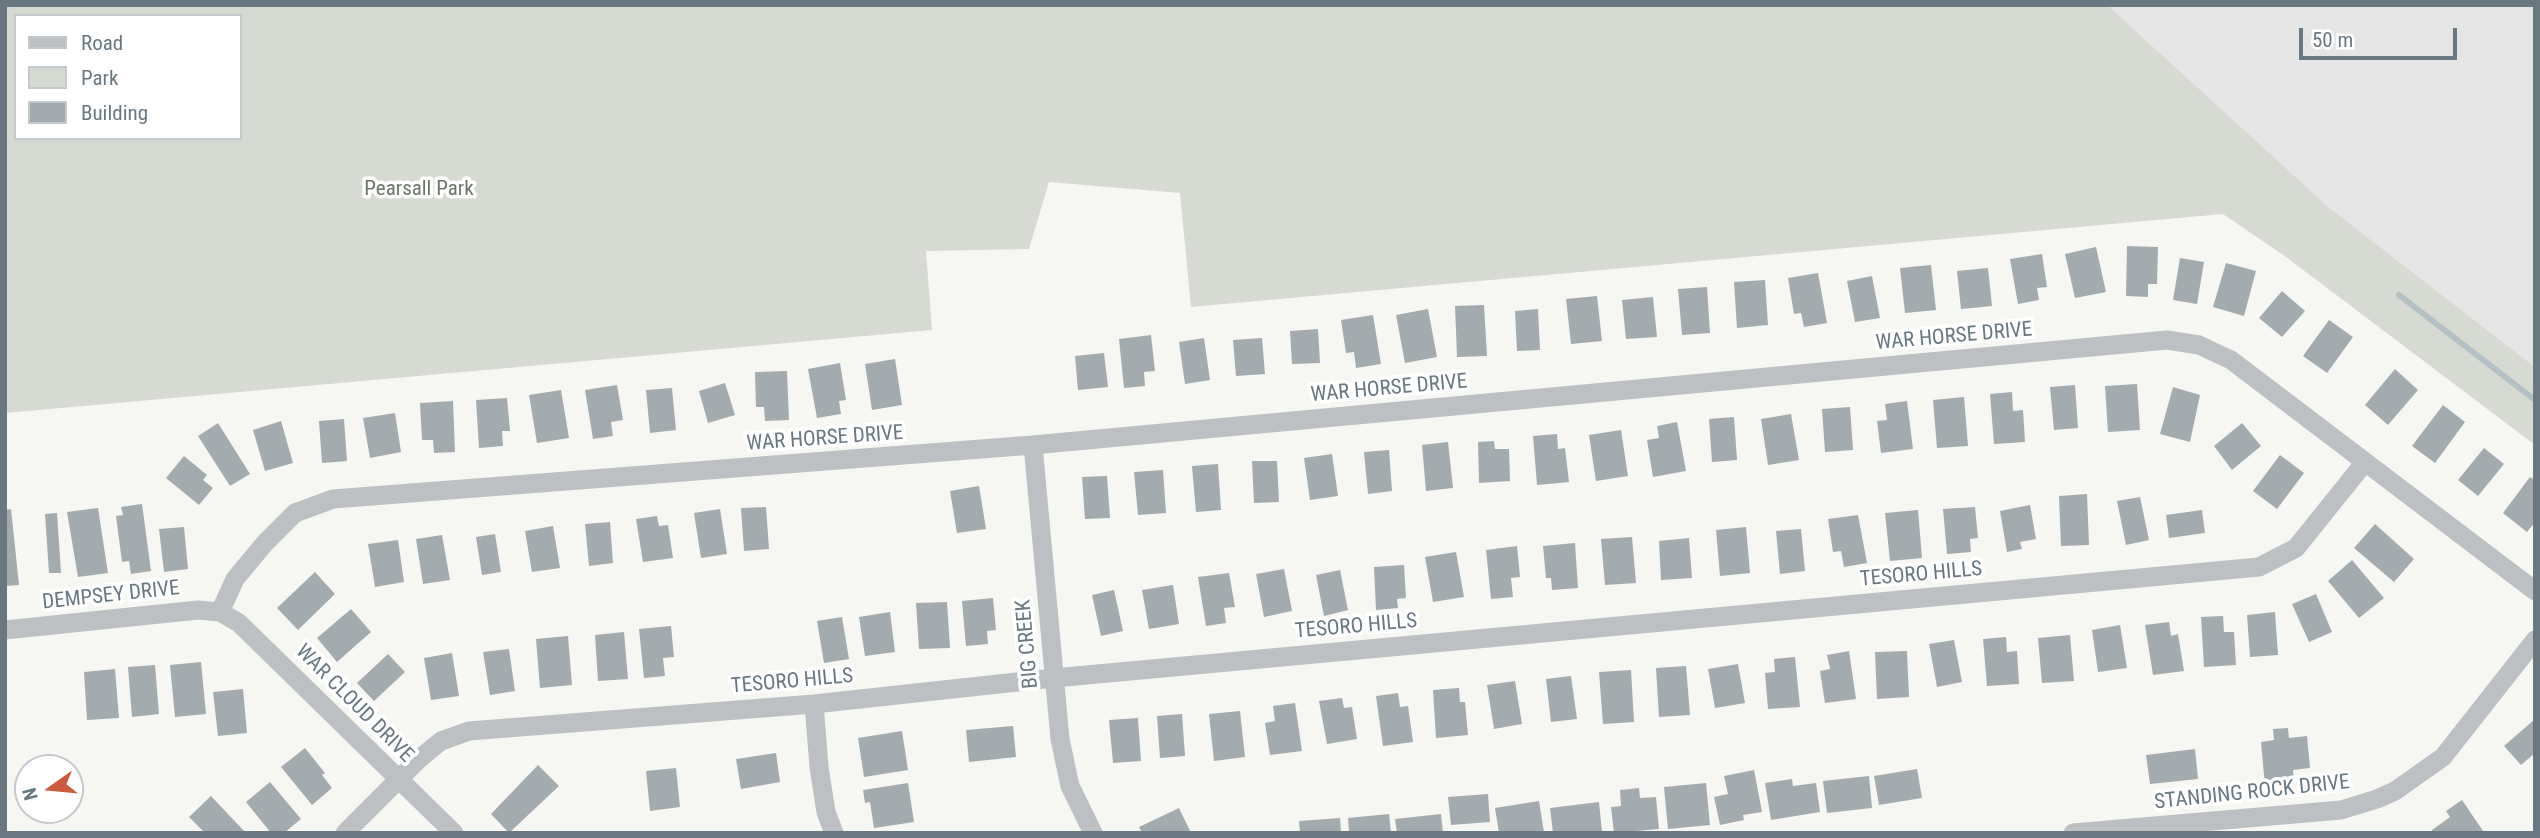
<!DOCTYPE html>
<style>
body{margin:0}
#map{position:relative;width:2540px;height:838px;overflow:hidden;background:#f6f6f3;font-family:"Roboto Condensed",sans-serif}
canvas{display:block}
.frame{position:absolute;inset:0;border:7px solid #697780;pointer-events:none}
.legend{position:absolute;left:14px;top:14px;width:228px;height:126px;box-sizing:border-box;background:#fff;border:2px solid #c3c9cc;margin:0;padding:9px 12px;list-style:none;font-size:21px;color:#697780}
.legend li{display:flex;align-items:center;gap:14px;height:35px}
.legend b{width:35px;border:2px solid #c3c9cc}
.north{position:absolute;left:14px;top:754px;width:70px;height:70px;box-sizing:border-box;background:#fff;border:2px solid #c3c9cc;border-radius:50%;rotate:255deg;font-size:19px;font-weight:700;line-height:28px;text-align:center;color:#697780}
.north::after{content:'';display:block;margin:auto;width:24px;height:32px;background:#cc5a3e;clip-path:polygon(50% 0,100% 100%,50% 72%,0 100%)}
.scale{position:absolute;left:2299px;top:28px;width:158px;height:32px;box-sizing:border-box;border:4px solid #697780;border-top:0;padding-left:9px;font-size:21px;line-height:24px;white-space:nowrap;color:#697780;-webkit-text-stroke:5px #fff;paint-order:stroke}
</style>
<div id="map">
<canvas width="2540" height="838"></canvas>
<div class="frame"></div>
<ul class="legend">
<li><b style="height:9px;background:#bcc0c2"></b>Road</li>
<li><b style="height:19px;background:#d6dad3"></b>Park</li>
<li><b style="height:19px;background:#a4abaf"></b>Building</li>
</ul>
<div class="north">N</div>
<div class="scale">50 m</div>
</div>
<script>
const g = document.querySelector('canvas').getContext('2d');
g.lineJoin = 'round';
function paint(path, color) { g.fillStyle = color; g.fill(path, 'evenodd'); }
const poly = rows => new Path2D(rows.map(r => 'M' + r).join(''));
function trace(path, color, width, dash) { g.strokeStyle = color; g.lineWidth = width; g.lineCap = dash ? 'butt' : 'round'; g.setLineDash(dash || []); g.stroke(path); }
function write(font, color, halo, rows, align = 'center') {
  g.font = font + ' "Roboto Condensed",sans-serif'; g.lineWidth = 7; g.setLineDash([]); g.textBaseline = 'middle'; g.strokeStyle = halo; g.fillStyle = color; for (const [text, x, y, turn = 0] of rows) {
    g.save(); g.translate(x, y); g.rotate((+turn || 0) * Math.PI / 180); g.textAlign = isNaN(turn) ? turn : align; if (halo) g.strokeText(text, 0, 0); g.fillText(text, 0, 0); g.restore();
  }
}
paint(poly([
 [2089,5,2535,5,2535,367,2327,206]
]), '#e4e5e4');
paint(poly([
 [5,5,2107,5,2327,206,2535,367,2535,445,2286,257,2223,214,1191,307,1180,193,1049,182,1029,249,926,251,932,330,5,413],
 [16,16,240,16,240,138,16,138]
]), '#d6dad3');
trace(poly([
 [2399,295,2535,400]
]), '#b4c0c3', 6);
paint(poly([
 [2127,246,2158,247,2157,284,2148,284,2148,297,2126,296],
 [2096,247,2106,292,2075,298,2065,254],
 [2042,254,2047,287,2037,288,2039,300,2018,304,2010,259],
 [2180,258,2204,262,2197,304,2173,300],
 [2226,263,2256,271,2244,316,2213,307],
 [1931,265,1936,310,1905,313,1900,268],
 [1988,268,1992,306,1961,309,1957,271],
 [1818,273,1827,323,1804,327,1801,313,1794,314,1788,278],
 [1872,276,1880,318,1855,322,1847,281],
 [1765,280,1768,325,1737,328,1734,282],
 [1707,287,1710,333,1682,335,1678,289],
 [2282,291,2305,311,2282,337,2259,318],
 [1597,296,1602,341,1571,344,1566,299],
 [1653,297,1657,337,1626,339,1622,300],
 [1484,305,1487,356,1457,357,1455,306],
 [1428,309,1437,357,1405,363,1396,315],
 [1538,309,1540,350,1517,351,1515,311],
 [1373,315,1381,364,1356,368,1354,352,1346,353,1341,320],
 [2329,320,2353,337,2327,373,2303,356],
 [1318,329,1320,363,1292,364,1290,331],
 [1151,335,1155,371,1144,372,1145,386,1124,388,1119,339],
 [1204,338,1210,380,1185,384,1179,342],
 [1262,338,1265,374,1236,376,1233,340],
 [1104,353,1108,387,1078,390,1075,356],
 [895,359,902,405,872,410,865,364],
 [840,363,846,400,839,401,841,414,817,418,808,369],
 [2395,369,2418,390,2388,425,2365,405],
 [787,371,789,420,765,421,764,407,756,407,755,372],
 [725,383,735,415,708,423,699,391],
 [2137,384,2140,430,2108,432,2105,386],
 [617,385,623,420,611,422,613,436,593,439,585,390],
 [2075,385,2078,428,2054,430,2050,387],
 [2173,387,2200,395,2190,442,2160,434],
 [672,388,676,430,650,433,646,390],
 [561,390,569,438,537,443,529,395],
 [2012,392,2013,411,2023,410,2025,442,1994,444,1990,394],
 [1964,397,1968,446,1937,448,1933,400],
 [507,398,510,431,502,431,503,446,479,448,476,400],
 [453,401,455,452,434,453,433,440,422,440,420,403],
 [1907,401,1913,449,1881,453,1877,421,1887,420,1885,404],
 [2443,405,2465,422,2435,463,2412,446],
 [1850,407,1853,450,1825,452,1822,409],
 [395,413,401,452,370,458,363,418],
 [1791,414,1799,460,1768,465,1761,419],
 [1734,417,1737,460,1712,462,1709,419],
 [344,419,347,461,322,463,319,421],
 [281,421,293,463,265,471,253,430],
 [1677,422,1686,471,1653,477,1647,440,1659,438,1657,426],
 [218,423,250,474,230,486,198,436],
 [2242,423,2261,446,2232,470,2214,446],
 [1621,430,1628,476,1596,481,1589,435],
 [1557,434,1558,449,1565,448,1569,482,1537,485,1533,436],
 [1494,441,1495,449,1509,449,1510,481,1479,483,1478,442],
 [1448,442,1453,488,1426,491,1422,445],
 [2484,448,2504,464,2478,496,2458,480],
 [1389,450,1392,491,1368,494,1364,452],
 [1332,454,1338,496,1310,500,1304,458],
 [2280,455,2304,473,2277,509,2253,491],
 [184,456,207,475,203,480,213,488,199,505,166,478],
 [1252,461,1277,461,1279,502,1254,503],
 [1218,464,1221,510,1196,512,1192,466],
 [1163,470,1166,513,1138,515,1134,472],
 [1107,476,1110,518,1085,519,1082,477],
 [2530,477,2535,480,2535,522,2527,532,2503,513],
 [979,486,986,529,957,533,950,491],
 [2087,494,2089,545,2061,546,2059,496],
 [2140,497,2149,540,2126,545,2117,501],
 [142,504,151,571,131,574,129,561,122,562,116,516,123,515,121,507],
 [2030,505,2036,539,2020,542,2022,549,2007,552,2000,511],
 [766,507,769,549,744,551,741,508],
 [1975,507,1978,538,1970,539,1971,552,1947,554,1943,509],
 [98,508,108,573,78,577,67,512],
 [11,509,19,585,5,586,5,510],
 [720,509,727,554,701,558,694,513],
 [1918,510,1922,558,1890,561,1885,513],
 [2202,510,2205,533,2169,538,2166,515],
 [57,513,61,573,49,573,45,514],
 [1858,515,1867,563,1844,567,1841,551,1833,552,1828,519],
 [657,516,659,526,668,525,673,558,643,562,636,519],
 [610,522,613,563,589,566,585,524],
 [2375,524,2414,559,2394,582,2354,548],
 [553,526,560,568,532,572,525,531],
 [184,527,188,569,164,572,159,529],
 [1746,527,1750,573,1720,576,1716,530],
 [1801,529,1805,571,1780,574,1776,531],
 [495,534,501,572,482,575,476,537],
 [442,535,450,580,423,584,416,539],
 [1632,537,1636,583,1605,585,1601,539],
 [1689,538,1692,578,1661,580,1659,541],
 [398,540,404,582,375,587,368,544],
 [1575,543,1578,588,1552,590,1551,578,1546,578,1543,546],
 [1517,546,1520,577,1511,578,1513,597,1491,599,1486,550],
 [1456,552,1464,597,1433,602,1425,557],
 [2352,560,2384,598,2359,618,2328,581],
 [1404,565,1406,598,1397,599,1398,608,1376,610,1374,567],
 [1284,569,1292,611,1264,617,1256,574],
 [1340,570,1348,610,1324,616,1316,575],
 [315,572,335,594,298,630,277,608],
 [1229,573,1235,607,1224,608,1226,623,1206,626,1198,577],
 [1173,585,1179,624,1149,629,1142,590],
 [1114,590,1123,631,1101,636,1092,595],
 [2316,594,2332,632,2309,642,2292,604],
 [993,598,996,630,987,631,988,644,966,646,962,601],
 [947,602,950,648,919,649,916,603],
 [351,609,371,632,337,662,317,638],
 [890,612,895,652,865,656,859,617],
 [2275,612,2278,655,2250,657,2247,615],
 [2223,616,2224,632,2234,632,2236,665,2204,667,2201,617],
 [842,617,849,659,824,663,817,621],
 [2169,622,2171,636,2178,634,2184,671,2153,675,2145,625],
 [2120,625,2127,668,2098,672,2092,630],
 [671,626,674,657,663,658,665,676,644,678,639,629],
 [624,632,628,679,598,681,595,635],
 [2070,635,2074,681,2042,683,2038,638],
 [568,636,572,685,540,688,536,639],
 [2006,637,2007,652,2017,651,2019,684,1987,686,1983,639],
 [1954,640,1962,682,1937,687,1929,644],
 [509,649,515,691,490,695,483,652],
 [1849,651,1856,699,1825,703,1820,671,1830,669,1827,655],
 [1907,651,1909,697,1877,699,1875,652],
 [452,653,459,696,431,700,424,658],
 [388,654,405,672,374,701,357,683],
 [1795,657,1800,707,1768,709,1765,673,1775,672,1774,659],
 [201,662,206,714,175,717,170,665],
 [1738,664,1745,703,1715,708,1708,669],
 [155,665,159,714,132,717,128,667],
 [1686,666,1690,715,1659,717,1656,668],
 [115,669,119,718,87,720,84,672],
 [1631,670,1634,722,1603,724,1599,672],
 [1571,676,1577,719,1551,722,1546,679],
 [1515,681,1522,724,1494,729,1487,685],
 [1459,688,1460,702,1465,702,1468,735,1436,738,1433,690],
 [243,689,247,733,218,736,213,692],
 [1398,693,1400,707,1408,706,1413,742,1383,746,1376,696],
 [1342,698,1344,708,1352,707,1357,739,1327,744,1319,701],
 [1295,703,1302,751,1270,755,1265,723,1275,721,1273,706],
 [1240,711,1245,757,1214,761,1209,714],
 [1182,714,1185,756,1160,758,1157,716],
 [1138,718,1141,761,1113,763,1109,720],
 [2535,719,2535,753,2521,765,2504,746],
 [1013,726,1016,757,969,762,966,730],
 [2288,728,2289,738,2307,736,2310,768,2293,770,2294,782,2265,786,2261,742,2274,740,2273,729],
 [902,731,908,770,864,777,858,738],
 [305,748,325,773,322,775,332,788,312,805,281,767],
 [2195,749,2198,779,2150,784,2146,755],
 [776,753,780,782,741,789,736,759],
 [538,765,559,786,509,833,491,814],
 [676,768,680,807,650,811,646,771],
 [1917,769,1922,798,1879,805,1874,776],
 [1754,770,1762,812,1743,815,1744,820,1720,825,1714,797,1728,794,1724,776],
 [1869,776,1872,808,1827,813,1823,781],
 [1792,779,1793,786,1816,783,1820,812,1771,820,1765,783],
 [270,782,301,819,284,833,271,833,246,802],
 [908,783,914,822,874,828,870,802,865,803,863,790],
 [1706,783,1710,825,1668,829,1664,787],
 [1639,788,1640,798,1656,797,1659,829,1614,833,1611,807,1621,806,1620,790],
 [1488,794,1490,822,1451,825,1448,797],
 [211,796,246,833,205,833,189,817],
 [2462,800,2483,831,2433,833,2432,830,2450,817,2446,811],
 [1539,801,1544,832,1499,833,1495,808],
 [1599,802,1602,832,1553,833,1550,808],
 [1179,808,1191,833,1142,833,1139,827],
 [1389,814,1391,833,1349,833,1348,818],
 [1441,814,1443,833,1397,833,1395,819],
 [1340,818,1341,833,1300,833,1299,821]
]), '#a4abaf');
trace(poly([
 [1033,445,1060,739,1070,786,1093,833],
 [220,612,235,579,265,543,295,513,333,499,1033,445,2167,340,2199,345,2231,360,2535,591],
 [5,630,198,610,220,612,239,623,454,833],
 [814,704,819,767,826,812,834,833],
 [345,833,419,759,441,741,469,731,814,704,1054,678,2259,567,2296,548,2365,462],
 [2073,833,2341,810,2377,799,2395,791,2443,757,2535,640]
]), '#bcc0c2', 19);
write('21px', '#6b7867', '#fff', [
 ["Pearsall Park",419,190]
]);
write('21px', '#697780', '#fff', [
 ["WAR HORSE DRIVE",1954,337,-5],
 ["WAR HORSE DRIVE",1389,389,-5],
 ["WAR HORSE DRIVE",825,439,-4],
 ["TESORO HILLS",1921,575,-5],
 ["DEMPSEY DRIVE",111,596,-6],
 ["TESORO HILLS",1356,627,-5],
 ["BIG CREEK",1028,644,-95],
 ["TESORO HILLS",792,682,-5],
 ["WAR CLOUD DRIVE",354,704,45],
 ["STANDING ROCK DRIVE",2252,793,-6]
]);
</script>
